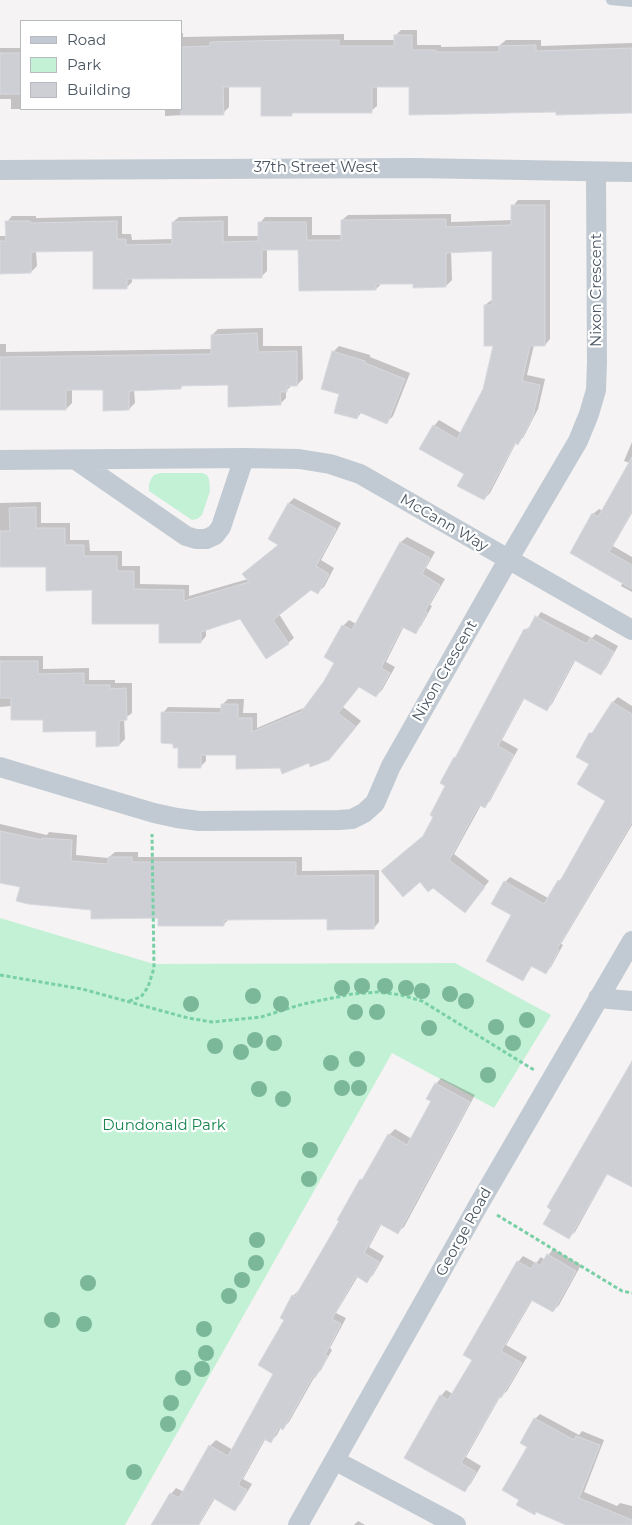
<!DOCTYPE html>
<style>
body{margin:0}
#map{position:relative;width:632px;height:1525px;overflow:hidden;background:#f5f3f3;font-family:Montserrat,sans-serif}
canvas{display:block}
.legend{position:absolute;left:20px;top:20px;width:162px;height:90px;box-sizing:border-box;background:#fff;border:1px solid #b7bbc0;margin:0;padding:6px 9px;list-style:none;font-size:15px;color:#4a5661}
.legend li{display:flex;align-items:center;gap:10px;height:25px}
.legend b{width:25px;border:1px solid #b7bbc0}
</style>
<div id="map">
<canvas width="632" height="1525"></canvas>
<ul class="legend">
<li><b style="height:6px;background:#c1cad2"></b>Road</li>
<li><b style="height:14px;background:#c3f1d5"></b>Park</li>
<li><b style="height:14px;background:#cdcfd5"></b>Building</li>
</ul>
</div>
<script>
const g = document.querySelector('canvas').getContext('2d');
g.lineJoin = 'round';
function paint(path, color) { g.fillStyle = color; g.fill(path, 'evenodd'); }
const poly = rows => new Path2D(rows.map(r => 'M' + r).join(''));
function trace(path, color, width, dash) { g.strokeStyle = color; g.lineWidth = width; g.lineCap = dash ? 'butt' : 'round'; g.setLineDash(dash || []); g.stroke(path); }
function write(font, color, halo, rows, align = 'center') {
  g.font = font + ' Montserrat,sans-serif'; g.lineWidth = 4.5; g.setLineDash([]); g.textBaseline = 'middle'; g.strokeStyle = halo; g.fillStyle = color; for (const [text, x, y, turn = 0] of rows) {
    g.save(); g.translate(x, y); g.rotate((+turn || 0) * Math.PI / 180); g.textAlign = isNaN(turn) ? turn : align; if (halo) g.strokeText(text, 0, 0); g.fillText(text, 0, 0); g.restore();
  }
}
paint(poly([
 [160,473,202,473,207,475,209,479,210,491,202,515,197,519,192,520,149,491,149,485,151,479,154,475],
 [0,918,154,964,455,963,551,1015,494,1108,392,1053,125,1525,0,1525]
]), '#c3f1d5');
paint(poly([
 [401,30,417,30,417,45,441,45,441,47,499,46,506,40,541,40,541,46,632,43,632,111,557,111,410,86,377,86,377,106,371,111,294,112,291,115,262,86,229,86,229,107,223,113,165,116,165,109,181,109,181,33,183,33,183,37,344,34,344,40,395,40,395,36],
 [0,48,21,48,21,109,27,109,11,109,11,99,0,99],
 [90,109,116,109,115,110,90,110],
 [518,200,550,200,550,339,545,345,534,345,527,375,545,379,538,409,523,438,516,443,490,493,484,499,434,426,439,420,461,433,484,389,495,345,485,305,493,299,493,250,451,251,452,280,446,286,414,282,382,283,376,289,300,249,267,249,267,271,261,277,132,278,132,282,126,288,94,250,36,251,37,266,31,272,0,272,0,236,7,236,7,222,12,216,36,216,36,218,122,216,122,234,131,234,132,240,173,239,173,222,179,217,228,216,228,236,260,236,260,223,265,217,312,217,312,235,342,235,342,220,348,215,451,214,451,222,513,220,513,206],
 [263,328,263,346,302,346,303,379,297,385,292,385,286,391,286,398,280,404,229,384,183,385,181,388,134,389,135,403,129,409,104,389,72,389,72,403,66,409,0,409,0,344,6,344,6,352,213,349,212,335,218,329],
 [339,346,370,355,370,357,410,373,393,416,387,422,362,412,357,418,341,393,333,352],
 [632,442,632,513,613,546,632,557,632,592,621,586,623,582,572,553,593,514,599,509,603,511,630,463,624,461],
 [294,498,341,523,321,560,334,568,324,587,318,592,311,589,279,614,294,638,288,643,241,618,206,629,206,636,201,642,47,566,0,566,0,503,41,502,41,523,70,523,70,540,89,540,90,551,122,551,122,566,140,566,140,584,189,585,189,596,248,579,243,574,280,544,269,538,289,503],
 [407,537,435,552,426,568,445,579,430,605,432,606,421,626,415,632,404,626,386,662,395,667,382,690,376,696,359,686,343,707,361,721,332,755,281,767,237,754,206,754,206,761,200,767,179,747,163,713,168,707,223,708,223,704,228,699,244,699,243,713,257,713,257,728,306,707,325,682,336,663,325,657,343,626,349,620,356,624,401,542],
 [541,612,592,638,596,634,618,646,606,668,601,673,576,659,552,704,547,709,525,697,502,740,518,749,490,801,484,806,481,805,454,854,489,881,465,911,425,835,435,817,458,755,525,630,532,625],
 [0,656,43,656,43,669,89,668,89,680,115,680,115,683,132,683,132,713,124,719,125,739,119,745,97,730,44,719,12,706,0,707],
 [618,697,632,706,632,825,561,944,563,945,551,967,546,972,533,965,523,979,513,915,505,882,510,877,548,898,559,881,565,875,606,800,591,763,590,734,597,729,613,702],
 [0,824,47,835,49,832,77,835,76,855,108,858,115,852,138,852,138,857,302,857,302,871,379,870,379,922,374,928,328,917,229,919,223,925,92,909,21,886,0,881],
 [632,1063,632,1185,608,1173,575,1232,569,1237,553,1209],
 [441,1078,475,1095,404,1227,398,1232,382,1223,369,1247,384,1256,373,1275,367,1281,358,1276,336,1313,346,1318,330,1348,332,1350,321,1370,315,1376,289,1422,283,1428,281,1427,277,1435,271,1441,266,1438,243,1479,252,1484,240,1504,235,1509,215,1498,199,1525,153,1525,171,1494,176,1488,184,1492,210,1446,216,1440,233,1450,275,1373,285,1319,293,1296,299,1290,340,1221,361,1180,366,1174,389,1135,395,1129,412,1139,432,1101,436,1084],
 [553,1249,581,1265,559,1305,553,1311,533,1299,506,1345,527,1357,507,1391,500,1397,466,1457,481,1466,470,1485,464,1490,441,1396,446,1390,453,1394,473,1360,518,1262,523,1256,536,1263,541,1257,545,1260],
 [540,1414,579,1435,582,1431,604,1440,584,1492,617,1506,620,1503,632,1506,632,1525,569,1525,520,1499,535,1419],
 [358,1521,365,1525,354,1525]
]), '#0003');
const building = poly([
 [394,35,412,35,412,50,436,50,436,52,499,52,499,46,536,45,536,51,632,48,632,113,556,115,556,112,409,115,409,87,372,87,372,113,292,113,292,116,261,116,261,87,223,87,224,115,181,115,181,47,210,46,210,42,293,40,339,40,339,46,394,46,394,35],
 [0,53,21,53,21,94,0,94,0,53],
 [511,205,545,205,545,346,530,346,522,381,540,385,533,416,518,445,515,443,484,500,457,486,464,474,419,449,433,425,457,439,483,389,493,346,484,346,484,305,492,305,492,251,446,253,446,287,413,288,413,284,376,284,376,290,299,291,298,250,262,250,262,278,127,279,127,289,93,289,93,251,31,252,31,273,0,274,0,241,6,241,5,221,30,221,31,223,117,221,117,239,126,239,126,245,172,244,172,222,223,221,223,242,258,241,258,222,306,222,307,240,341,240,341,220,446,219,446,227,511,225,511,205],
 [257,333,258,352,297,351,297,386,287,386,287,392,280,392,281,405,228,407,228,385,181,386,181,389,129,391,129,410,103,411,103,390,66,390,66,410,0,410,0,357,211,354,211,335,257,333],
 [332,351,365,361,365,363,405,379,387,424,359,412,357,419,334,413,339,394,321,389,332,351],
 [632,457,632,511,609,552,632,565,632,589,570,553,592,513,598,517,632,457],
 [288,503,336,529,316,566,329,574,318,594,311,590,273,620,289,644,266,659,240,619,201,632,201,643,159,643,159,624,92,624,92,590,46,591,46,567,0,567,0,531,10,531,9,508,36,507,36,528,65,528,65,545,84,545,84,556,117,556,117,571,134,571,134,589,184,590,184,601,249,582,242,574,278,545,268,539,288,503],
 [400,542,430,558,422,574,440,585,425,611,427,612,416,634,402,627,381,668,390,673,376,697,359,687,338,713,356,727,329,760,310,767,309,763,282,774,280,768,236,769,236,755,201,755,201,768,178,768,178,748,173,748,173,744,161,743,161,712,221,713,221,704,238,704,238,718,252,718,252,732,301,712,324,681,334,663,324,657,342,625,352,630,400,542],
 [535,616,587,644,590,638,614,652,601,675,574,660,547,711,523,698,498,746,514,755,485,808,479,805,449,860,485,887,465,913,433,888,428,892,420,882,403,897,381,871,423,836,433,817,430,815,445,786,440,783,454,757,455,758,524,629,528,630,535,616],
 [0,661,38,661,38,674,84,673,84,685,110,685,110,689,126,688,127,720,119,721,119,746,96,747,96,731,43,732,43,720,11,720,11,698,0,698,0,661],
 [612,702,632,714,632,822,557,949,559,950,546,974,531,966,523,981,486,961,511,915,491,904,504,881,544,904,558,880,560,881,605,801,577,784,589,764,576,757,589,733,592,733,612,702],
 [0,831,42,840,42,838,72,840,71,861,108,864,108,857,132,857,132,862,296,862,296,876,374,875,374,929,327,930,327,919,224,920,224,926,158,926,158,918,91,919,91,910,28,904,16,901,20,887,0,883,0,831],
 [632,1061,632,1187,607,1174,569,1239,543,1224,551,1210,547,1207,632,1061],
 [435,1083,470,1102,398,1234,380,1224,364,1253,379,1262,367,1283,356,1276,332,1319,341,1324,325,1355,328,1356,315,1378,313,1376,283,1430,279,1427,271,1443,264,1439,238,1485,247,1490,235,1511,213,1498,198,1525,151,1525,170,1493,179,1498,209,1445,228,1456,273,1374,258,1365,284,1320,280,1318,292,1295,295,1297,339,1221,337,1220,360,1179,362,1180,388,1134,407,1145,431,1101,426,1099,435,1083],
 [547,1254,576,1271,553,1312,531,1300,501,1351,522,1363,501,1398,499,1397,461,1463,476,1472,465,1492,404,1458,440,1395,448,1400,472,1360,463,1355,517,1261,531,1269,535,1262,540,1266,547,1254],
 [534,1418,574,1440,576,1436,600,1445,579,1498,632,1520,632,1525,566,1525,536,1512,535,1515,516,1505,519,1500,502,1490,527,1447,520,1443,534,1418]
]);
paint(building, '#cdcfd5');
trace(building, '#d7d9de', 1);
trace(poly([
 [0,975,82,989,188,1018,212,1022,261,1017,303,1004,352,994,378,992,401,995,422,1001,534,1070],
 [129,1001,141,997,148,987,154,968,152,834],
 [497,1215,622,1291,632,1293]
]), '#7ad0a6', 3, [4, 2.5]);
trace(poly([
 [611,0,632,2]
]), '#c1cad2', 10);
trace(poly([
 [0,170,415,168,632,172],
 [0,460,244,458,299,459,330,464,360,474,632,630],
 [76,460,186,536,196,539,206,539,215,535,221,527,244,458],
 [0,767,154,813,177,818,199,821,339,820,352,819,364,813,375,803,391,766,508,560,578,441,589,414,596,390,597,362,596,172],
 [598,998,632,1001],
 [336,1461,456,1525],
 [298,1525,479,1204,632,941]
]), '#c1cad2', 20);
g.fillStyle = '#7bb799';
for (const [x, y] of [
 [362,986],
 [385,986],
 [342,988],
 [406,988],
 [422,991],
 [450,994],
 [253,996],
 [466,1001],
 [191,1004],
 [281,1004],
 [355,1012],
 [377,1012],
 [527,1020],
 [496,1027],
 [429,1028],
 [255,1040],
 [274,1043],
 [513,1043],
 [215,1046],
 [241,1052],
 [357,1059],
 [331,1063],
 [488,1075],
 [342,1088],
 [359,1088],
 [259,1089],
 [283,1099],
 [310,1150],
 [309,1179],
 [257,1240],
 [256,1263],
 [242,1280],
 [88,1283],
 [229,1296],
 [52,1320],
 [84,1324],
 [204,1329],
 [206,1353],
 [202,1369],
 [183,1378],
 [171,1403],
 [168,1424],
 [134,1472]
]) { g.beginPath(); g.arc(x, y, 8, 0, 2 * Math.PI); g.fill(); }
write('15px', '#4a5661', '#fff', [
 ["37th Street West",316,168],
 ["Nixon Crescent",597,290,-90],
 ["McCann Way",444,523,30],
 ["Nixon Crescent",445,671,-60],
 ["George Road",464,1232,-61]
]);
write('15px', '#17864f', '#fff', [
 ["Dundonald Park",164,1126]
]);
</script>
